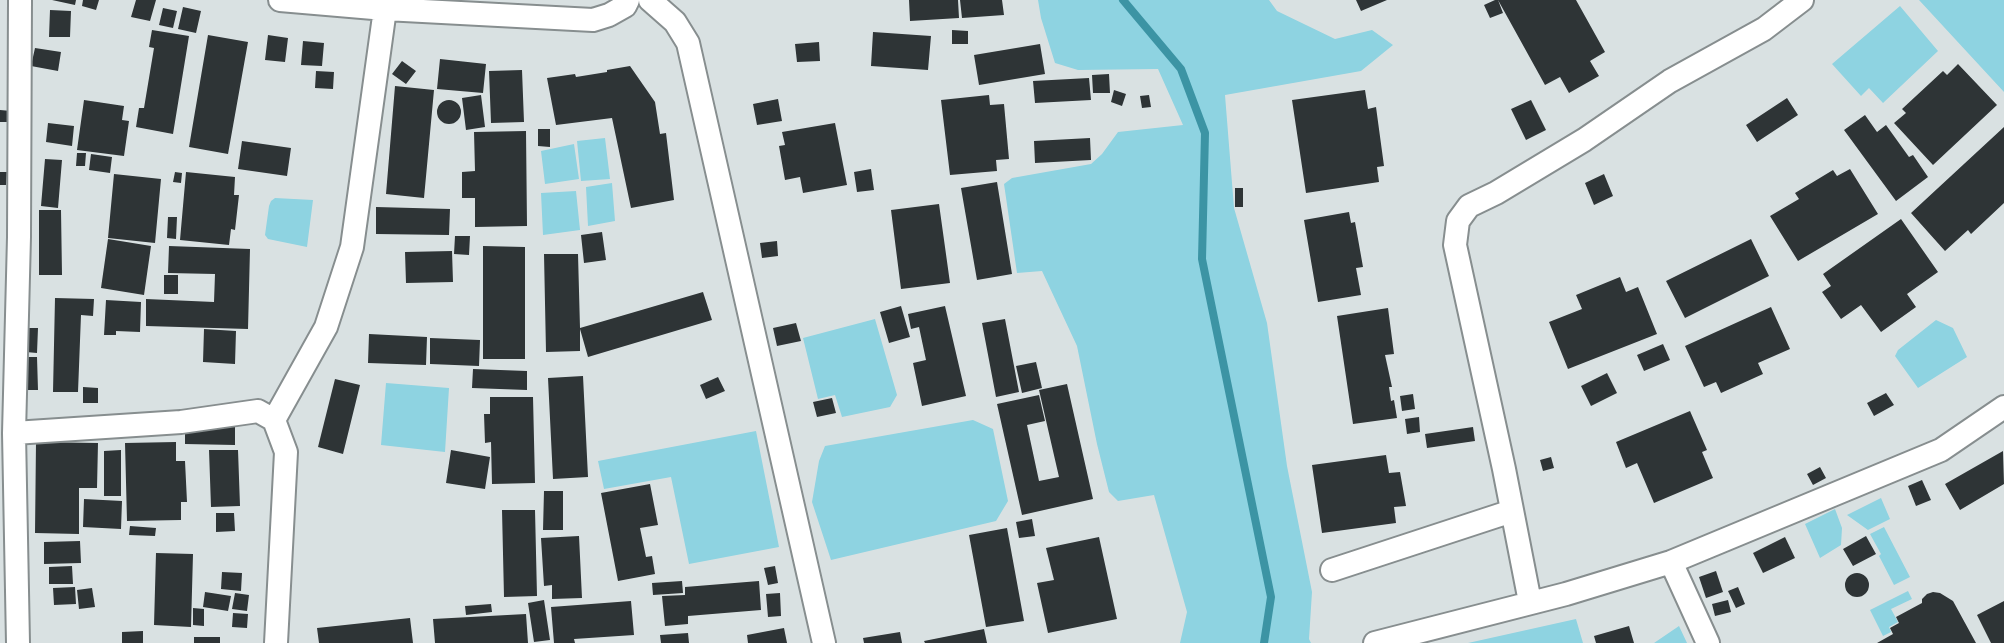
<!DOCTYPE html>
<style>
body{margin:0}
canvas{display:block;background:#d9e1e2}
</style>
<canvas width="2004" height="643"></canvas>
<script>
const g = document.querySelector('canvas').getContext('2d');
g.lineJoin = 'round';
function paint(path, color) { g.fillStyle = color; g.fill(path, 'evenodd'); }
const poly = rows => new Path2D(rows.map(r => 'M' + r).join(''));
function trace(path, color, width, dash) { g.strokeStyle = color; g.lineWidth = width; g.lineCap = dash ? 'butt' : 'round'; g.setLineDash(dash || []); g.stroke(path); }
paint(poly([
 [1038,0,1269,0,1277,11,1335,39,1372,30,1393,45,1361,71,1225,95,1234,208,1267,323,1287,466,1312,592,1309,639,1311,643,1180,643,1187,612,1154,495,1118,501,1109,492,1097,444,1077,346,1042,271,1017,273,1004,184,1012,178,1091,164,1102,154,1118,132,1183,125,1158,69,1078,70,1055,63,1041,18],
 [1919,0,2004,0,2004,92],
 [1900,6,1938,51,1883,103,1869,88,1861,96,1832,64],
 [605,138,610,179,581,181,577,141],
 [574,144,579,179,545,184,541,151],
 [612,183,615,221,588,226,586,187],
 [576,191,580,230,543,235,541,193],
 [275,198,313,200,307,247,268,239,265,235,269,206,271,201],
 [875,319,897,395,890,407,842,417,835,395,818,399,803,338],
 [1936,320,1953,328,1967,357,1918,388,1895,356,1898,350],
 [386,383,449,388,445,452,381,445],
 [973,420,993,429,1008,501,996,521,831,560,812,502,819,461,825,446],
 [756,431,779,547,689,564,671,477,604,489,598,461],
 [1881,498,1890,519,1868,530,1847,515],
 [1835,509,1842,528,1841,545,1820,558,1805,524],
 [1884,527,1910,577,1894,585,1879,556,1881,554,1870,534],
 [1908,591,1912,599,1891,609,1898,622,1889,627,1891,632,1883,636,1870,610],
 [1576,619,1583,643,1468,643],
 [1679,626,1687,643,1654,643]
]), '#8ed3e1');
trace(poly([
 [1123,0,1181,69,1205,133,1202,259,1271,597,1264,643]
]), '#3c94a4', 8);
paint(poly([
 [52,0,76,0,75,5],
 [83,0,99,0,96,10,82,6],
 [136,0,156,0,150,21,131,17],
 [909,0,958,0,959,18,910,21],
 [960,0,1002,0,1004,15,962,18],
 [1356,0,1387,0,1361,11],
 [1495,0,1498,0,1503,13,1490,18,1484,5],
 [1498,0,1576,0,1605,52,1590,61,1599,76,1569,93,1560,77,1545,85],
 [183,7,201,11,196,33,178,29],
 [163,8,177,11,173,28,159,25],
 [50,10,71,11,70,37,49,37],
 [152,30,189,36,173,134,136,127,139,108,144,108,154,48,149,47],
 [952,30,968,31,968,44,952,44],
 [873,32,931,36,928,70,871,66],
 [208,35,248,42,228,154,189,147],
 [268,35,288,38,285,62,265,60],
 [303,41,324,43,322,66,301,65],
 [819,42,820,61,797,62,795,44],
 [1040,44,1045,74,979,85,974,55],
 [35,48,61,52,58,71,31,66],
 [440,59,486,64,483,93,437,89],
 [402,61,416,71,406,84,392,74],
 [1958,64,1997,105,1933,165,1894,123,1906,113,1902,109,1943,71,1947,75],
 [630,66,655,102,660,134,666,133,674,200,631,208,612,118,556,125,547,78,575,74,576,77,607,72,607,70],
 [522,70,524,122,491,123,489,71],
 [316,71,334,72,333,89,315,88],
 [1109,74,1110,93,1093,93,1092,75],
 [1089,78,1091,100,1035,103,1033,81],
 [395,86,434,90,424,198,386,194],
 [1114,90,1126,94,1122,106,1111,102],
 [1365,90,1368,109,1376,107,1384,166,1377,167,1379,182,1306,193,1292,100],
 [481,95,485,127,466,130,462,98],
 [989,95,990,105,1004,104,1009,159,996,160,997,171,950,175,941,100],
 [1149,95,1151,107,1142,108,1140,96],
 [1787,98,1798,115,1757,142,1746,125],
 [778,99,782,121,757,125,753,104],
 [84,100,124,106,122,120,129,121,124,156,77,150],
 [1531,100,1546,130,1526,140,1511,109],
 '437 112a12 12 0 1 1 24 0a12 12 0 1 1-24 0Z',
 [0,110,11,111,10,122,0,122],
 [1865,115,1877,132,1886,125,1909,157,1913,155,1928,177,1896,201,1844,130],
 [48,123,74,126,72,146,46,142],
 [835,123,847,185,803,193,800,177,785,180,779,146,785,145,782,132],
 [2004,127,2004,203,1971,234,1968,230,1945,251,1911,213],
 [538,129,550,129,550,147,538,146],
 [526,131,527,226,475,227,475,198,462,198,462,172,475,171,474,132],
 [1090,138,1091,160,1035,163,1034,141],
 [242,141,291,148,287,176,238,169],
 [77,153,86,153,85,166,76,166],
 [91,154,112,157,110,173,89,170],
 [45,159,62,160,58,208,41,206],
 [871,169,874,190,857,192,854,172],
 [1850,169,1878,214,1798,261,1770,216,1799,199,1795,193,1833,170,1837,176],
 [0,172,7,172,6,185,0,185],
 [175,172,182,173,181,183,173,182],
 [186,172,235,177,234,195,239,195,235,230,231,229,229,245,180,240],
 [114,174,161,179,155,243,108,238],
 [1604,174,1613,196,1594,205,1585,183],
 [997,182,1012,274,977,280,961,188],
 [1235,188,1243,188,1243,207,1235,207],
 [939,204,950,283,901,289,891,210],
 [376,207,450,209,449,235,376,234],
 [39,210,61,210,62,275,39,275],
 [1349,212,1351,223,1355,222,1363,267,1356,268,1361,295,1318,302,1304,220],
 [168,217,177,217,176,239,167,238],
 [1901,219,1938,272,1907,294,1916,307,1881,332,1861,305,1841,319,1822,292,1831,286,1823,274],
 [602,232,606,260,584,263,581,235],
 [455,236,470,236,469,255,454,254],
 [108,239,151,246,144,295,101,288],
 [1751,239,1769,276,1685,318,1666,281],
 [777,241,778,256,762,258,760,243],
 [169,246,250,249,248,329,146,326,146,299,214,302,215,274,168,273],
 [483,246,525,247,525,359,483,359],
 [452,251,453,282,406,283,405,252],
 [544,254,578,254,580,328,703,292,712,320,588,357,580,329,580,351,546,352],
 [164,275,178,275,178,294,164,294],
 [1620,277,1626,292,1638,287,1657,334,1568,369,1549,322,1582,309,1576,295],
 [55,298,94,299,93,316,81,315,78,392,53,392],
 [106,300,141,302,140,332,116,331,116,335,104,335],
 [901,306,910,337,889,343,880,312],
 [945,306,966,396,922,406,913,363,926,360,919,327,911,329,908,314],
 [1771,307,1790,349,1758,363,1763,374,1721,393,1716,382,1704,387,1685,346],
 [1388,308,1394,354,1385,355,1392,387,1389,387,1391,401,1394,400,1397,418,1353,424,1337,316],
 [1005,319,1019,392,996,397,982,323],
 [796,323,801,341,777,346,773,328],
 [27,328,38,328,37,353,26,352],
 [204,329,236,331,235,364,203,362],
 [369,334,427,337,426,365,368,363],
 [430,338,480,340,479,366,430,364],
 [1663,344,1670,360,1644,371,1637,355],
 [24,357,37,357,38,390,25,390],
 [1036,362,1042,388,1022,393,1016,366],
 [473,369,527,371,527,390,472,388],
 [1607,373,1617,393,1591,406,1581,386],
 [583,376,588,477,553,479,548,378],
 [718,377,725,391,706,399,700,385],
 [335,379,360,385,343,454,318,447],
 [1067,384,1093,499,1022,515,997,404,1039,395,1045,421,1027,425,1039,481,1059,477,1039,390],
 [83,387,98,388,98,403,83,403],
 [1886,393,1894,405,1874,416,1867,403],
 [1413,394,1415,409,1402,411,1400,396],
 [490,397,533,397,535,483,492,484,491,442,485,443,484,414,490,414],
 [832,398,836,413,817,417,813,402],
 [1690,411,1707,450,1702,452,1713,478,1654,503,1637,463,1626,468,1616,442],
 [1419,417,1420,432,1407,434,1405,419],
 [185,423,235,424,235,445,185,444],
 [1473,427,1475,441,1427,448,1425,434],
 [36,442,98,443,97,488,79,488,79,534,35,533],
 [176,442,176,461,185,461,187,502,181,502,181,520,127,521,125,443],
 [121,450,121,496,104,496,104,451],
 [209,450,238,450,240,506,211,507],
 [451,450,490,457,485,489,446,483],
 [2003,451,2004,484,1960,510,1945,484],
 [1386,455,1389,473,1400,472,1406,506,1394,507,1396,523,1322,533,1312,465],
 [1551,457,1554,468,1543,471,1540,460],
 [1820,467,1826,478,1813,485,1807,474],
 [1922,480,1931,500,1916,506,1908,486],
 [650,484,658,525,640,528,646,557,652,556,655,574,618,581,601,493],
 [544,491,563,491,563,530,543,530],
 [84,499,122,501,121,529,83,527],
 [502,510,535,510,537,596,504,597],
 [216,513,234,513,235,531,216,532],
 [1032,519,1035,536,1019,538,1016,522],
 [130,526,156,528,155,536,129,535],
 [1007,528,1024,621,986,627,969,535],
 [579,536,582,598,552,599,552,585,544,586,541,538],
 [1866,536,1876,554,1853,566,1843,549],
 [1099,537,1117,619,1048,633,1037,583,1054,580,1046,548],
 [1785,537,1795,558,1763,573,1753,553],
 [80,541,81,563,44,564,44,542],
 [156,553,193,554,191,627,154,625],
 [72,566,73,584,49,584,49,567],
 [775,566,778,583,768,585,764,568],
 [1716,571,1723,592,1706,598,1699,577],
 [222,572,242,573,241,591,221,589],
 '1845 585a12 12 0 1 1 24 0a12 12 0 1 1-24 0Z',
 [682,581,683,593,653,595,652,583],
 [759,581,761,610,688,616,688,624,665,626,662,596,685,595,685,587],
 [75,587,76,604,54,605,53,588],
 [1738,587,1745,604,1736,608,1728,591],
 [92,588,95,607,79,609,77,590],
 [205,592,231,596,228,611,203,607],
 [1933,592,1940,593,1953,601,1976,643,1877,643,1893,634,1890,628,1899,623,1896,617,1922,603,1922,599,1927,594],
 [235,593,249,595,247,611,232,609],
 [780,593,781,616,768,617,766,594],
 [544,600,550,640,534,642,528,603],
 [1728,600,1731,612,1715,616,1712,604],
 [631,601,634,635,574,639,575,643,554,643,551,607],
 [2004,601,2004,643,1991,643,1977,615],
 [491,604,492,612,466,615,465,606],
 [193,608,204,609,204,626,193,625],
 [233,613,248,614,247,628,232,627],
 [526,614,528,643,435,643,433,619],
 [410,618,413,643,319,643,317,628],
 [1629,626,1634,643,1596,643,1594,636],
 [784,628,787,643,748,643,747,635],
 [984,629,987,643,925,643,924,641],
 [143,631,143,643,122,643,122,632],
 [900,632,902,643,864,643,863,638],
 [688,633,689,643,661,643,660,635],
 [194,637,220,637,220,643,194,643]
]), '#2e3436');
const minor = poly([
 [280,0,385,9,593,20,609,15,625,6,628,0],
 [650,0,675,22,688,43,824,643],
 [274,420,326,327,352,247,385,9],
 [14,433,181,422,258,411,274,420,286,452,276,643],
 [1671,562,1708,643],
 [1332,570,1512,511],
 [1530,602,1504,469,1455,245,1458,221,1469,206,1496,193,1584,140,1670,81,1764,29,1802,0],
 [18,643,14,433,19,237,20,0],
 [1375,643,1566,594,1671,562,1941,450,2004,407]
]);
trace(minor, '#878e8f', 26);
trace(minor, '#fff', 22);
</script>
